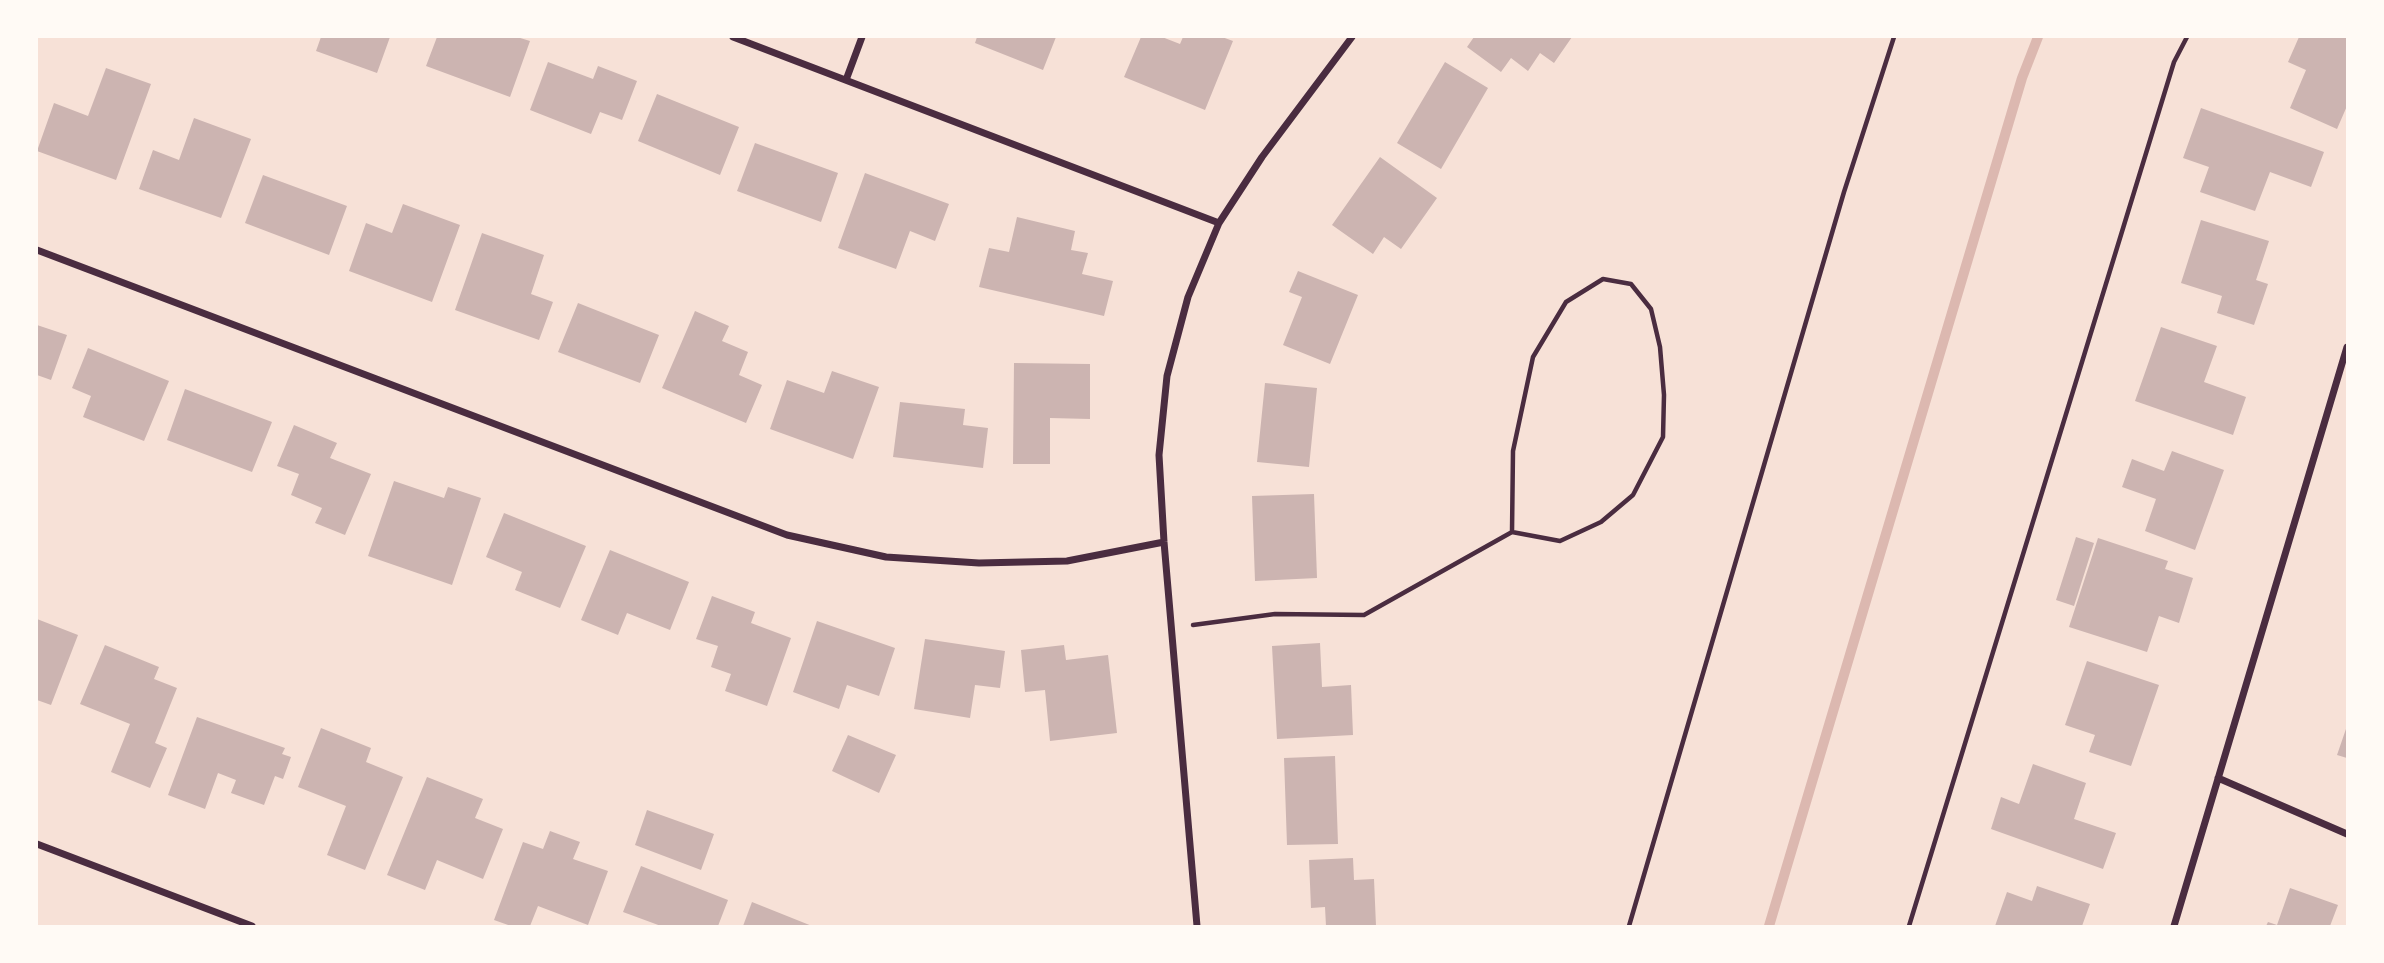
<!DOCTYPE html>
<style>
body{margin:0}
#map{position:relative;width:2384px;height:963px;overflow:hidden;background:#f7e1d7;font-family:"Exo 2",sans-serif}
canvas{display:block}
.frame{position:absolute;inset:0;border:38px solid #fffaf5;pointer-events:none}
</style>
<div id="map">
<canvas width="2384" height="963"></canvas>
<div class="frame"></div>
</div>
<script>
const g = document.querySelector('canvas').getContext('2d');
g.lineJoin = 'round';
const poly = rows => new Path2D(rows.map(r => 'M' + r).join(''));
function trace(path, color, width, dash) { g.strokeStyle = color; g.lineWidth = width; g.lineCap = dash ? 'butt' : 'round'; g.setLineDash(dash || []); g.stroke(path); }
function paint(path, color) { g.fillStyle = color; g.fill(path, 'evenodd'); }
trace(poly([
 [1769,926,2022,78,2038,37]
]), '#dcb8b0', 10);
paint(poly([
 [321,37,390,37,377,73,316,51],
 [437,37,517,37,530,41,510,97,426,66],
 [977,37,1056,37,1043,70,975,43],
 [1141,37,1162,37,1180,44,1183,37,1222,37,1233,41,1205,110,1124,77],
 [1474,37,1572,37,1554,63,1540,53,1528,71,1511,58,1501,72,1467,47],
 [2299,37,2347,37,2347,106,2337,129,2290,108,2306,70,2288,62],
 [548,62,593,79,598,66,637,81,622,120,600,112,591,134,530,110],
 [1445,62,1488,88,1441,169,1397,143],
 [106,68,151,84,116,180,37,151,54,103,88,116],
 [657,94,739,127,720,175,638,141],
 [2201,108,2324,152,2311,187,2270,172,2255,211,2200,192,2209,167,2183,158],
 [194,118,251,139,221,218,139,189,153,150,179,160],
 [755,143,838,173,821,222,737,191],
 [1380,157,1437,198,1401,249,1384,237,1373,254,1332,225],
 [865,173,949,204,935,241,910,231,896,269,838,248],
 [263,175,347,206,329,255,245,223],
 [403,204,460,225,432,302,349,271,366,223,392,233],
 [1017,217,1075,231,1071,250,1088,253,1082,274,1113,281,1104,316,979,287,989,248,1009,252],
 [2201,220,2269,241,2256,280,2268,284,2254,325,2217,313,2222,296,2181,283],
 [482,233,544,255,531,294,553,302,539,340,455,310],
 [1298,271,1358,295,1330,364,1283,345,1302,297,1289,292],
 [578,303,659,335,640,383,558,352],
 [695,311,729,326,722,341,748,352,739,375,762,385,746,423,662,388],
 [37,325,67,335,51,380,37,375],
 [2161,327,2217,346,2204,382,2246,397,2233,435,2135,401],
 [88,348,169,381,144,441,83,417,91,396,72,388],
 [1014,363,1090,364,1090,419,1050,418,1050,464,1013,464],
 [832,371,879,387,853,459,770,429,787,380,824,393],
 [1265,383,1317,388,1309,467,1257,462],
 [185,389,272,422,252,472,167,440],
 [900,402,965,409,963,425,988,428,983,468,893,457],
 [294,425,337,443,330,458,371,474,345,535,315,523,322,508,291,495,299,474,277,466],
 [2172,451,2224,470,2195,550,2145,531,2156,499,2122,487,2132,459,2164,471],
 [394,481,444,498,448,487,481,498,452,585,368,556],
 [1314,494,1317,578,1255,581,1252,496],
 [504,513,586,546,560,608,515,590,522,572,486,557],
 [2076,537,2094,543,2074,606,2056,600],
 [2098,538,2168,561,2165,569,2193,578,2179,623,2159,616,2147,652,2069,627],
 [610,550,689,582,670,630,627,613,618,635,581,620],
 [712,596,755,612,751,623,791,638,767,706,725,691,731,674,711,667,718,646,696,639],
 [37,619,78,635,51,705,37,700],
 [817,621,895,648,879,696,847,685,839,709,793,692],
 [925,639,1005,651,1000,688,975,685,970,718,914,709],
 [1320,643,1322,687,1351,685,1353,735,1277,739,1272,646],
 [105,645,159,667,154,679,177,688,155,743,167,748,150,788,111,772,130,724,80,704],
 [1064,645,1066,660,1108,655,1117,733,1050,741,1045,690,1025,692,1021,650],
 [2087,661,2159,685,2131,766,2089,752,2095,735,2065,725],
 [197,717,285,748,282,754,291,757,283,779,275,776,264,805,231,793,236,780,218,773,205,809,168,795],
 [2347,726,2347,758,2337,755],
 [321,728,371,748,366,762,403,777,365,870,327,855,346,806,298,787],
 [848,735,896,755,879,793,832,771],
 [1335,756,1338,844,1287,845,1284,758],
 [2033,764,2086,783,2074,819,2116,833,2103,869,1991,829,2001,797,2019,804],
 [427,777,483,799,475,818,503,829,483,879,437,860,425,890,387,875],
 [647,810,714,834,701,870,635,845],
 [550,831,580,842,573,859,608,871,588,925,538,906,530,926,511,926,494,920,523,842,543,849],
 [1353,858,1354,880,1374,879,1376,926,1326,926,1325,907,1311,908,1309,860],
 [641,866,728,900,718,926,661,926,623,912],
 [2037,886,2090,904,2082,926,1995,926,2007,892,2032,901],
 [2290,888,2338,905,2330,926,2266,926,2268,922,2277,925],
 [752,902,812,926,743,926]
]), '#ccb4b1');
trace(poly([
 [1193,625,1275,614,1364,615,1512,532,1513,451,1533,357,1566,302,1603,279,1631,284,1651,309,1660,347,1664,395,1663,437,1633,495,1601,522,1560,541,1512,532],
 [1629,926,1844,192,1894,37],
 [1909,926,2174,62,2187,37]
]), '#4a2c40', 4.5);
trace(poly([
 [733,37,1219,223],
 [846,80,862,37],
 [37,250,787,535,886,557,979,563,1067,561,1164,542],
 [2218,778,2347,834],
 [37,844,252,926],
 [1197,926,1164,542,1159,455,1167,376,1188,297,1219,223,1262,157,1352,37],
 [2174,926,2347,347]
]), '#4a2c40', 7);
</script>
